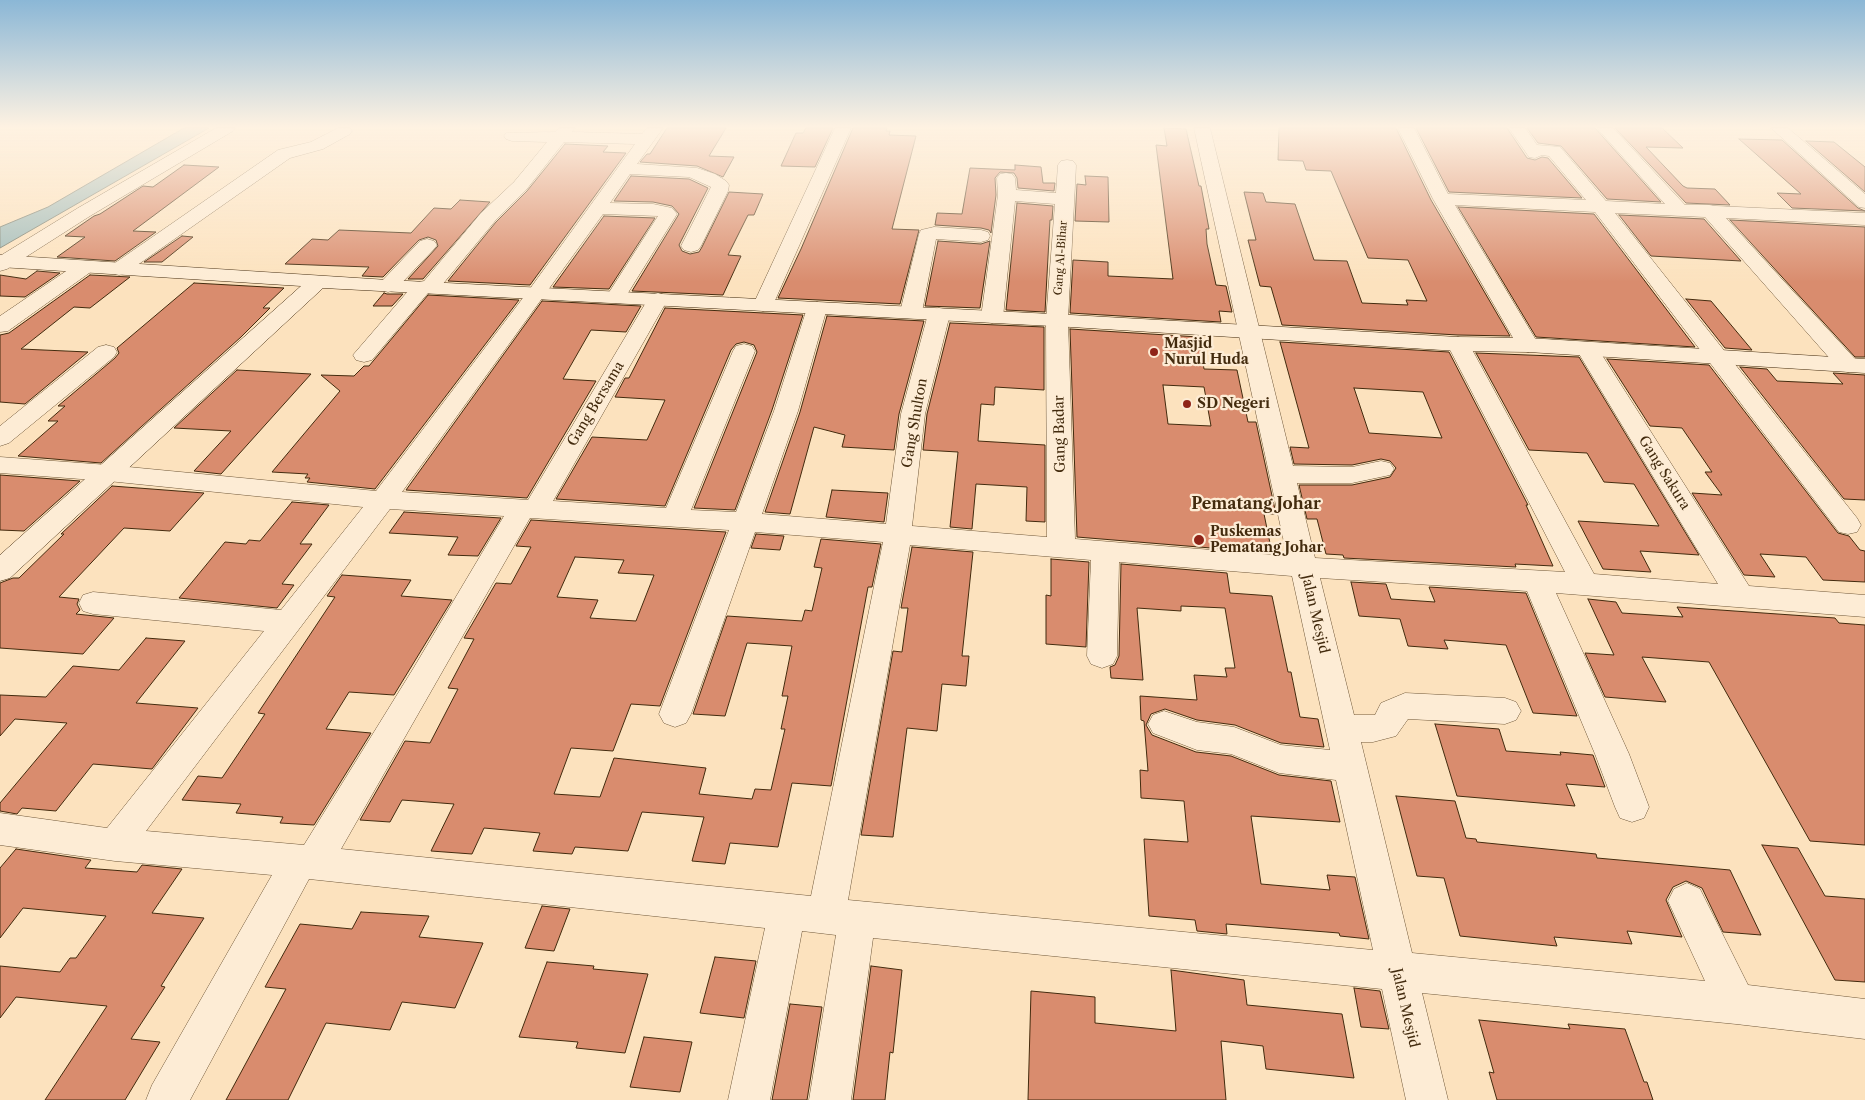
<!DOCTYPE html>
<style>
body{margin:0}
canvas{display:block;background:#fce2be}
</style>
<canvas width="1865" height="1100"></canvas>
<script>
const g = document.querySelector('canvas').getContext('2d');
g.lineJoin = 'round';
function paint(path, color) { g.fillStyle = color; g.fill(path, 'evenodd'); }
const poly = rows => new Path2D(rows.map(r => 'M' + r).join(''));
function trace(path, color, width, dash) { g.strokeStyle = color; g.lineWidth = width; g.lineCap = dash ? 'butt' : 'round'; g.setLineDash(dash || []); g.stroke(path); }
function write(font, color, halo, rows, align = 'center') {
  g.font = font + ' "Libre Caslon Text",serif'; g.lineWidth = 4.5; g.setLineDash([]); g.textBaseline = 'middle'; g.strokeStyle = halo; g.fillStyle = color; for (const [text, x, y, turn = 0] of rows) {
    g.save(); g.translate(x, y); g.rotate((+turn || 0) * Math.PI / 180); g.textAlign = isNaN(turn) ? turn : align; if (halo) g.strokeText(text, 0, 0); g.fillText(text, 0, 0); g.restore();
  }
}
const water = poly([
 [184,128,209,128,0,248,0,227,48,207,184,128]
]);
paint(water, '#a1bcba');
trace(water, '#7b8275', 1);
const building = poly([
 [667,128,726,128,709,156,734,157,723,177,697,166,640,162,647,154,650,154,667,128],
 [806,128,833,128,815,167,781,166,796,133,803,133,806,128],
 [853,128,887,128,886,131,890,131,889,135,916,136,892,229,919,230,900,304,778,298,801,249,853,128],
 [1164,128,1186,129,1199,186,1201,186,1209,229,1206,229,1207,244,1216,285,1226,286,1232,312,1219,311,1221,322,1070,313,1073,260,1108,262,1108,276,1173,279,1156,145,1167,146,1164,128],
 [1279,128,1396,128,1431,200,1510,336,1458,335,1282,325,1271,287,1260,286,1248,240,1256,240,1244,192,1263,193,1266,202,1295,204,1314,260,1347,261,1362,303,1408,305,1406,300,1427,301,1408,260,1368,258,1331,171,1306,170,1303,161,1278,160,1279,128],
 [1416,128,1507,128,1527,158,1535,160,1542,157,1548,158,1582,198,1449,192,1416,128],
 [1527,128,1595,128,1661,202,1607,199,1561,146,1538,143,1527,128],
 [1615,128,1662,128,1683,148,1646,147,1683,186,1687,188,1715,189,1730,205,1686,203,1615,128],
 [1739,139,1782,140,1858,208,1865,211,1792,208,1777,193,1801,194,1739,139],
 [1806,141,1834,142,1865,167,1865,192,1806,141],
 [565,144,608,146,603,152,626,153,530,285,448,281,496,222,527,191,565,144],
 [184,165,219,167,133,231,156,232,115,261,57,257,85,237,65,236,94,216,100,214,143,186,153,187,184,165],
 [1015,165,1041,167,1043,183,1055,183,1054,191,1018,188,1017,178,1014,173,1000,172,995,178,996,195,991,233,989,230,981,228,935,225,937,213,962,214,970,168,1015,170,1015,165],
 [631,176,689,179,708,188,679,245,682,251,690,254,699,252,702,247,729,192,763,194,754,215,748,215,728,255,741,256,723,295,632,291,679,214,672,206,653,202,614,201,631,176],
 [1085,176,1108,177,1109,222,1075,221,1077,184,1086,185,1085,176],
 [460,200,490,202,423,279,408,279,438,246,436,240,428,237,419,240,383,277,362,276,369,267,285,264,312,239,328,240,339,230,411,233,434,208,451,209,460,200],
 [1017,203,1053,206,1052,220,1050,220,1045,312,1006,310,1017,203],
 [1458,207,1594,214,1695,347,1536,337,1458,207],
 [1619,215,1704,219,1741,261,1651,256,1619,215],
 [604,216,655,218,609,289,553,287,604,216],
 [1730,220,1865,227,1865,357,1855,357,1730,220],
 [182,236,193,237,162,262,144,262,182,236],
 [938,241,981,244,990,241,980,308,925,306,938,241],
 [37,271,60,273,25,297,0,296,0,275,26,279,37,271],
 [90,275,130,277,90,308,74,307,21,349,88,352,25,404,0,402,0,335,9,333,90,275],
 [194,283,284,288,263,308,270,308,241,337,101,463,18,456,58,421,48,421,65,406,58,406,115,358,119,353,117,348,194,283],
 [384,293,387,294,403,294,392,306,373,306,384,293],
 [428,295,519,300,375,489,307,482,310,478,305,478,308,474,272,472,340,391,321,375,354,376,364,366,369,366,428,295],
 [1686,299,1711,301,1752,350,1725,348,1686,299],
 [542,301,641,306,626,332,591,330,563,379,596,381,527,498,406,490,542,301],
 [665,308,803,315,772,410,735,510,694,508,757,352,754,345,744,342,736,344,731,350,665,506,556,499,592,437,647,440,665,400,615,397,625,378,629,378,665,308],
 [827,316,924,321,899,414,894,450,842,447,845,435,814,427,790,514,765,512,800,412,827,316],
 [950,323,1044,327,1044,390,995,387,994,405,981,404,978,441,1045,445,1045,522,1026,521,1027,487,976,484,972,529,950,527,958,452,923,450,927,414,950,323],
 [1070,329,1199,337,1204,369,1237,370,1248,422,1256,422,1276,514,1264,514,1272,553,1077,537,1070,329],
 [1163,385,1204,387,1211,426,1168,424,1163,385],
 [1280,342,1449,352,1528,505,1526,505,1553,566,1515,564,1516,567,1344,558,1343,555,1326,554,1317,519,1307,519,1299,485,1352,485,1390,477,1396,468,1390,461,1381,459,1352,465,1294,464,1290,447,1309,448,1280,342],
 [1354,388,1423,392,1442,438,1369,433,1354,388],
 [1476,353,1579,357,1699,555,1640,551,1651,572,1603,569,1578,521,1659,526,1634,484,1604,482,1587,453,1529,450,1476,353],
 [1607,359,1709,365,1838,533,1849,536,1860,550,1865,551,1865,582,1823,580,1806,557,1760,554,1775,577,1744,575,1692,493,1722,495,1705,472,1712,472,1682,428,1650,426,1607,359],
 [1740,367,1767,369,1777,381,1843,384,1833,373,1865,375,1865,500,1844,499,1740,367],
 [237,370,311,374,221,474,194,471,231,431,174,428,237,370],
 [0,475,80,481,24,531,0,530,0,475],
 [112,486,204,493,170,531,124,528,59,597,79,599,77,604,80,610,76,614,114,618,83,654,0,648,0,583,13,578,19,578,64,534,61,534,112,486],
 [832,490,888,493,884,522,826,517,832,490],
 [292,502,329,505,300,544,312,544,282,584,294,585,277,608,179,598,225,542,246,544,249,540,260,541,292,502],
 [404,512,501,518,478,556,448,555,458,537,389,533,404,512],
 [531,520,726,532,660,706,631,704,613,751,571,748,554,794,600,797,614,758,706,768,699,794,752,799,755,789,771,790,785,729,781,729,788,696,782,696,792,646,747,643,725,716,693,714,727,616,802,621,805,610,812,611,822,568,814,567,821,539,881,544,872,587,868,587,831,786,792,783,778,847,730,843,725,864,692,861,704,817,642,812,628,851,575,847,572,854,533,851,540,833,484,828,472,854,431,851,454,804,402,800,390,822,360,820,405,741,430,743,458,689,448,688,474,639,464,638,496,583,511,584,531,547,516,546,531,520],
 [575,557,624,560,618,573,654,575,636,621,590,618,598,600,557,597,575,557],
 [756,534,784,536,780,550,751,548,756,534],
 [912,547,973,552,962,656,969,656,966,686,942,684,937,731,907,728,893,837,861,835,893,651,902,652,908,608,901,608,912,547],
 [1051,559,1089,562,1086,647,1046,644,1046,595,1051,596,1051,559],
 [1121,564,1227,573,1230,593,1272,596,1288,672,1291,672,1300,717,1318,719,1324,747,1281,743,1235,725,1197,720,1165,709,1151,714,1146,725,1152,735,1196,752,1231,756,1279,775,1331,781,1340,822,1251,816,1261,884,1330,890,1327,875,1355,877,1369,939,1340,936,1339,933,1226,924,1227,934,1197,931,1195,920,1149,916,1144,839,1188,842,1184,801,1141,798,1140,770,1148,771,1144,721,1141,720,1140,696,1197,700,1194,675,1227,677,1225,668,1235,668,1225,608,1181,606,1181,611,1137,608,1143,680,1111,678,1110,667,1115,665,1119,656,1121,564],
 [342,575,411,580,401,596,452,600,394,695,349,692,326,729,371,733,314,825,280,823,283,817,236,813,241,804,182,800,198,776,222,778,265,714,258,713,335,597,327,596,342,575],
 [1351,582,1386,584,1391,599,1435,602,1429,587,1526,593,1577,716,1533,713,1506,645,1444,640,1448,649,1408,646,1400,619,1359,616,1351,582],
 [1588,599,1616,602,1622,613,1683,617,1677,607,1835,618,1839,623,1865,625,1865,845,1810,841,1709,662,1642,657,1666,702,1605,697,1585,653,1614,655,1588,599],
 [146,638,185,641,136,703,198,708,152,769,93,764,56,811,22,808,17,814,0,811,0,803,67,723,15,719,0,736,0,695,46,697,73,666,119,670,146,638],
 [1435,724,1499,729,1506,751,1561,755,1560,752,1593,755,1605,787,1566,784,1575,806,1457,796,1435,724],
 [1396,796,1455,801,1466,838,1476,839,1477,842,1596,854,1597,858,1730,870,1761,935,1723,932,1702,888,1686,881,1673,887,1666,900,1682,937,1627,931,1632,944,1554,937,1557,946,1460,936,1444,878,1417,876,1396,796],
 [1762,845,1798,848,1825,896,1865,899,1865,982,1835,980,1762,845],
 [16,849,91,860,85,868,137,872,142,865,182,869,152,913,204,918,161,986,165,987,131,1039,160,1042,125,1100,45,1100,107,1006,16,997,0,1018,0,966,60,972,70,958,76,958,106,916,23,908,0,938,0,868,16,849],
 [542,906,570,909,554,951,525,948,542,906],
 [361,912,429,916,419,937,483,943,455,1008,402,1002,390,1030,326,1023,288,1100,226,1100,286,989,265,987,300,924,352,929,361,912],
 [715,957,756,961,744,1018,700,1013,715,957],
 [547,962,594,966,593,969,648,974,625,1053,576,1048,578,1042,519,1037,547,962],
 [871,966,902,970,893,1053,890,1052,885,1100,853,1100,871,966],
 [1171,970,1244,980,1247,1005,1342,1014,1354,1078,1266,1069,1263,1046,1221,1041,1226,1100,1028,1100,1031,991,1095,997,1095,1023,1176,1031,1171,970],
 [1354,988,1380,991,1389,1029,1361,1027,1354,988],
 [790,1004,822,1007,807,1100,772,1100,790,1004],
 [1479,1020,1570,1029,1568,1024,1625,1029,1644,1082,1647,1082,1653,1100,1497,1100,1489,1072,1494,1073,1479,1020],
 [644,1037,692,1042,680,1092,630,1087,644,1037]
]);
paint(building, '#d98c6e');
trace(building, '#432b0e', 1);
const street = poly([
 [216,128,235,128,233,131,90,216,7,269,0,271,0,256,78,208,216,128],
 [338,128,350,128,352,131,350,134,323,149,290,158,126,273,119,275,112,273,109,269,112,265,278,150,311,142,338,128],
 [559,128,575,128,572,132,642,134,647,128,663,128,637,164,697,168,715,174,726,181,729,185,728,191,701,246,698,250,691,252,684,250,681,246,711,187,689,177,630,174,610,203,653,204,672,208,677,214,623,301,616,303,609,301,606,297,658,216,603,214,402,492,528,500,648,299,651,295,658,293,665,295,668,299,553,501,666,508,733,351,736,346,744,344,752,346,755,351,691,510,736,512,774,411,807,308,810,304,817,302,824,304,827,308,798,411,762,514,886,524,901,414,928,314,932,310,939,308,946,310,950,314,925,414,912,526,1047,537,1046,320,1055,204,1015,201,1003,317,999,321,992,323,985,321,981,317,998,195,997,178,1000,174,1006,173,1012,174,1015,178,1016,190,1056,193,1058,165,1061,161,1067,160,1073,161,1076,165,1068,320,1075,539,1287,556,1194,128,1210,128,1293,466,1352,467,1381,461,1390,463,1394,469,1390,475,1352,483,1297,483,1315,558,1565,572,1447,344,1450,339,1458,337,1466,339,1469,344,1594,574,1718,584,1576,349,1579,344,1587,342,1595,344,1749,586,1865,595,1865,617,1556,593,1629,754,1649,807,1644,818,1632,822,1620,818,1615,807,1595,754,1527,591,1320,578,1354,715,1375,715,1381,703,1405,693,1505,698,1516,702,1521,711,1516,720,1505,724,1408,719,1396,736,1373,742,1361,742,1412,953,1705,981,1668,901,1674,889,1687,883,1700,889,1748,985,1865,999,1865,1039,1736,1024,1422,993,1448,1100,1406,1100,1382,989,873,938,851,1100,809,1100,836,935,802,931,770,1100,728,1100,765,928,309,879,190,1100,146,1100,152,1085,272,875,115,861,0,845,0,813,107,828,264,631,93,614,83,611,79,603,83,595,93,592,281,610,363,507,108,481,0,473,0,457,108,465,376,491,529,290,635,144,564,142,526,190,495,221,437,291,428,293,372,360,364,362,356,360,353,355,415,283,424,281,481,213,514,182,547,142,512,141,506,139,504,136,506,133,555,132,559,128],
 [390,509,504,516,413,669,304,845,146,831,390,509],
 [530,518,729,530,659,714,664,723,675,727,686,723,691,714,755,532,883,542,811,896,341,849,530,518],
 [910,545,1091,560,1087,656,1091,664,1102,668,1113,664,1117,656,1119,562,1292,576,1330,750,1281,745,1234,727,1197,722,1164,711,1153,715,1148,724,1153,733,1197,750,1231,754,1279,773,1336,780,1373,950,848,900,910,545],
 [835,128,851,128,773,305,770,309,763,311,756,309,753,305,835,128],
 [1398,128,1414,128,1448,194,1586,200,1549,156,1542,155,1535,158,1529,157,1509,128,1525,128,1537,145,1560,147,1606,201,1665,204,1597,128,1613,128,1685,205,1709,205,1716,206,1865,213,1865,225,1726,218,1856,360,1859,365,1856,370,1848,372,1840,370,1705,217,1615,213,1857,518,1861,525,1857,532,1848,534,1839,532,1595,212,1455,205,1539,345,1536,350,1528,352,1520,350,1433,199,1398,128],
 [1771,128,1788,128,1865,194,1865,208,1859,207,1771,128],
 [934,227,981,230,988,232,990,236,988,240,981,242,936,239,922,312,918,316,911,318,904,316,900,312,919,234,921,230,934,227],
 [427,239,434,241,437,245,434,249,395,290,388,292,381,290,378,286,381,282,420,241,427,239],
 [85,261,92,263,95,267,92,271,8,331,0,332,0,316,78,263,85,261],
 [106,345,114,347,117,352,114,357,9,443,0,446,0,426,98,347,106,345]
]);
const secondary = poly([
 [0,255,388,280,1071,315,1458,337,1528,338,1865,359,1865,373,1528,352,1458,351,1071,327,323,288,10,578,0,581,0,555,301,286,0,267,0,255]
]);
trace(street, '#71593a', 1);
trace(secondary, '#432b0e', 1);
paint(street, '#fdecd5');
paint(secondary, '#fdecd5');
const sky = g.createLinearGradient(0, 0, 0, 282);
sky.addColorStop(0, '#8bb7d6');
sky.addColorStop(0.45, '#fef2e2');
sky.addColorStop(1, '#fef2e200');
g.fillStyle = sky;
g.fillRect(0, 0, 1865, 282);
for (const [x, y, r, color] of [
 [1154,352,5,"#8f2418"],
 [1187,404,5,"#8f2418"],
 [1199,540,6,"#8f2418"]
]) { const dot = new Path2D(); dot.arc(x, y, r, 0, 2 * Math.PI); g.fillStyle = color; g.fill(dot); trace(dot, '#fdecd5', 2); }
write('11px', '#432b0e', '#fdecd5', [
 ["Gang Al-Bihar",1061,258,-86]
]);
write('bold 14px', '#432b0e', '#fdecd5', [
 ["Masjid",1164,344],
 ["Nurul Huda",1164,360],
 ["SD Negeri",1197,404],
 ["Puskemas",1210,532],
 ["Pematang Johar",1210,548]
], 'left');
write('14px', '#432b0e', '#fdecd5', [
 ["Gang Bersama",596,404,-59],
 ["Gang Shulton",915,423,-80],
 ["Gang Badar",1060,434,-91],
 ["Gang Sakura",1664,473,58],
 ["Jalan Mesjid",1315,614,77],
 ["Jalan Mesjid",1405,1008,77]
]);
write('bold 16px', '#432b0e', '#fdecd5', [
 ["Pematang Johar",1256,504]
]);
</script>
